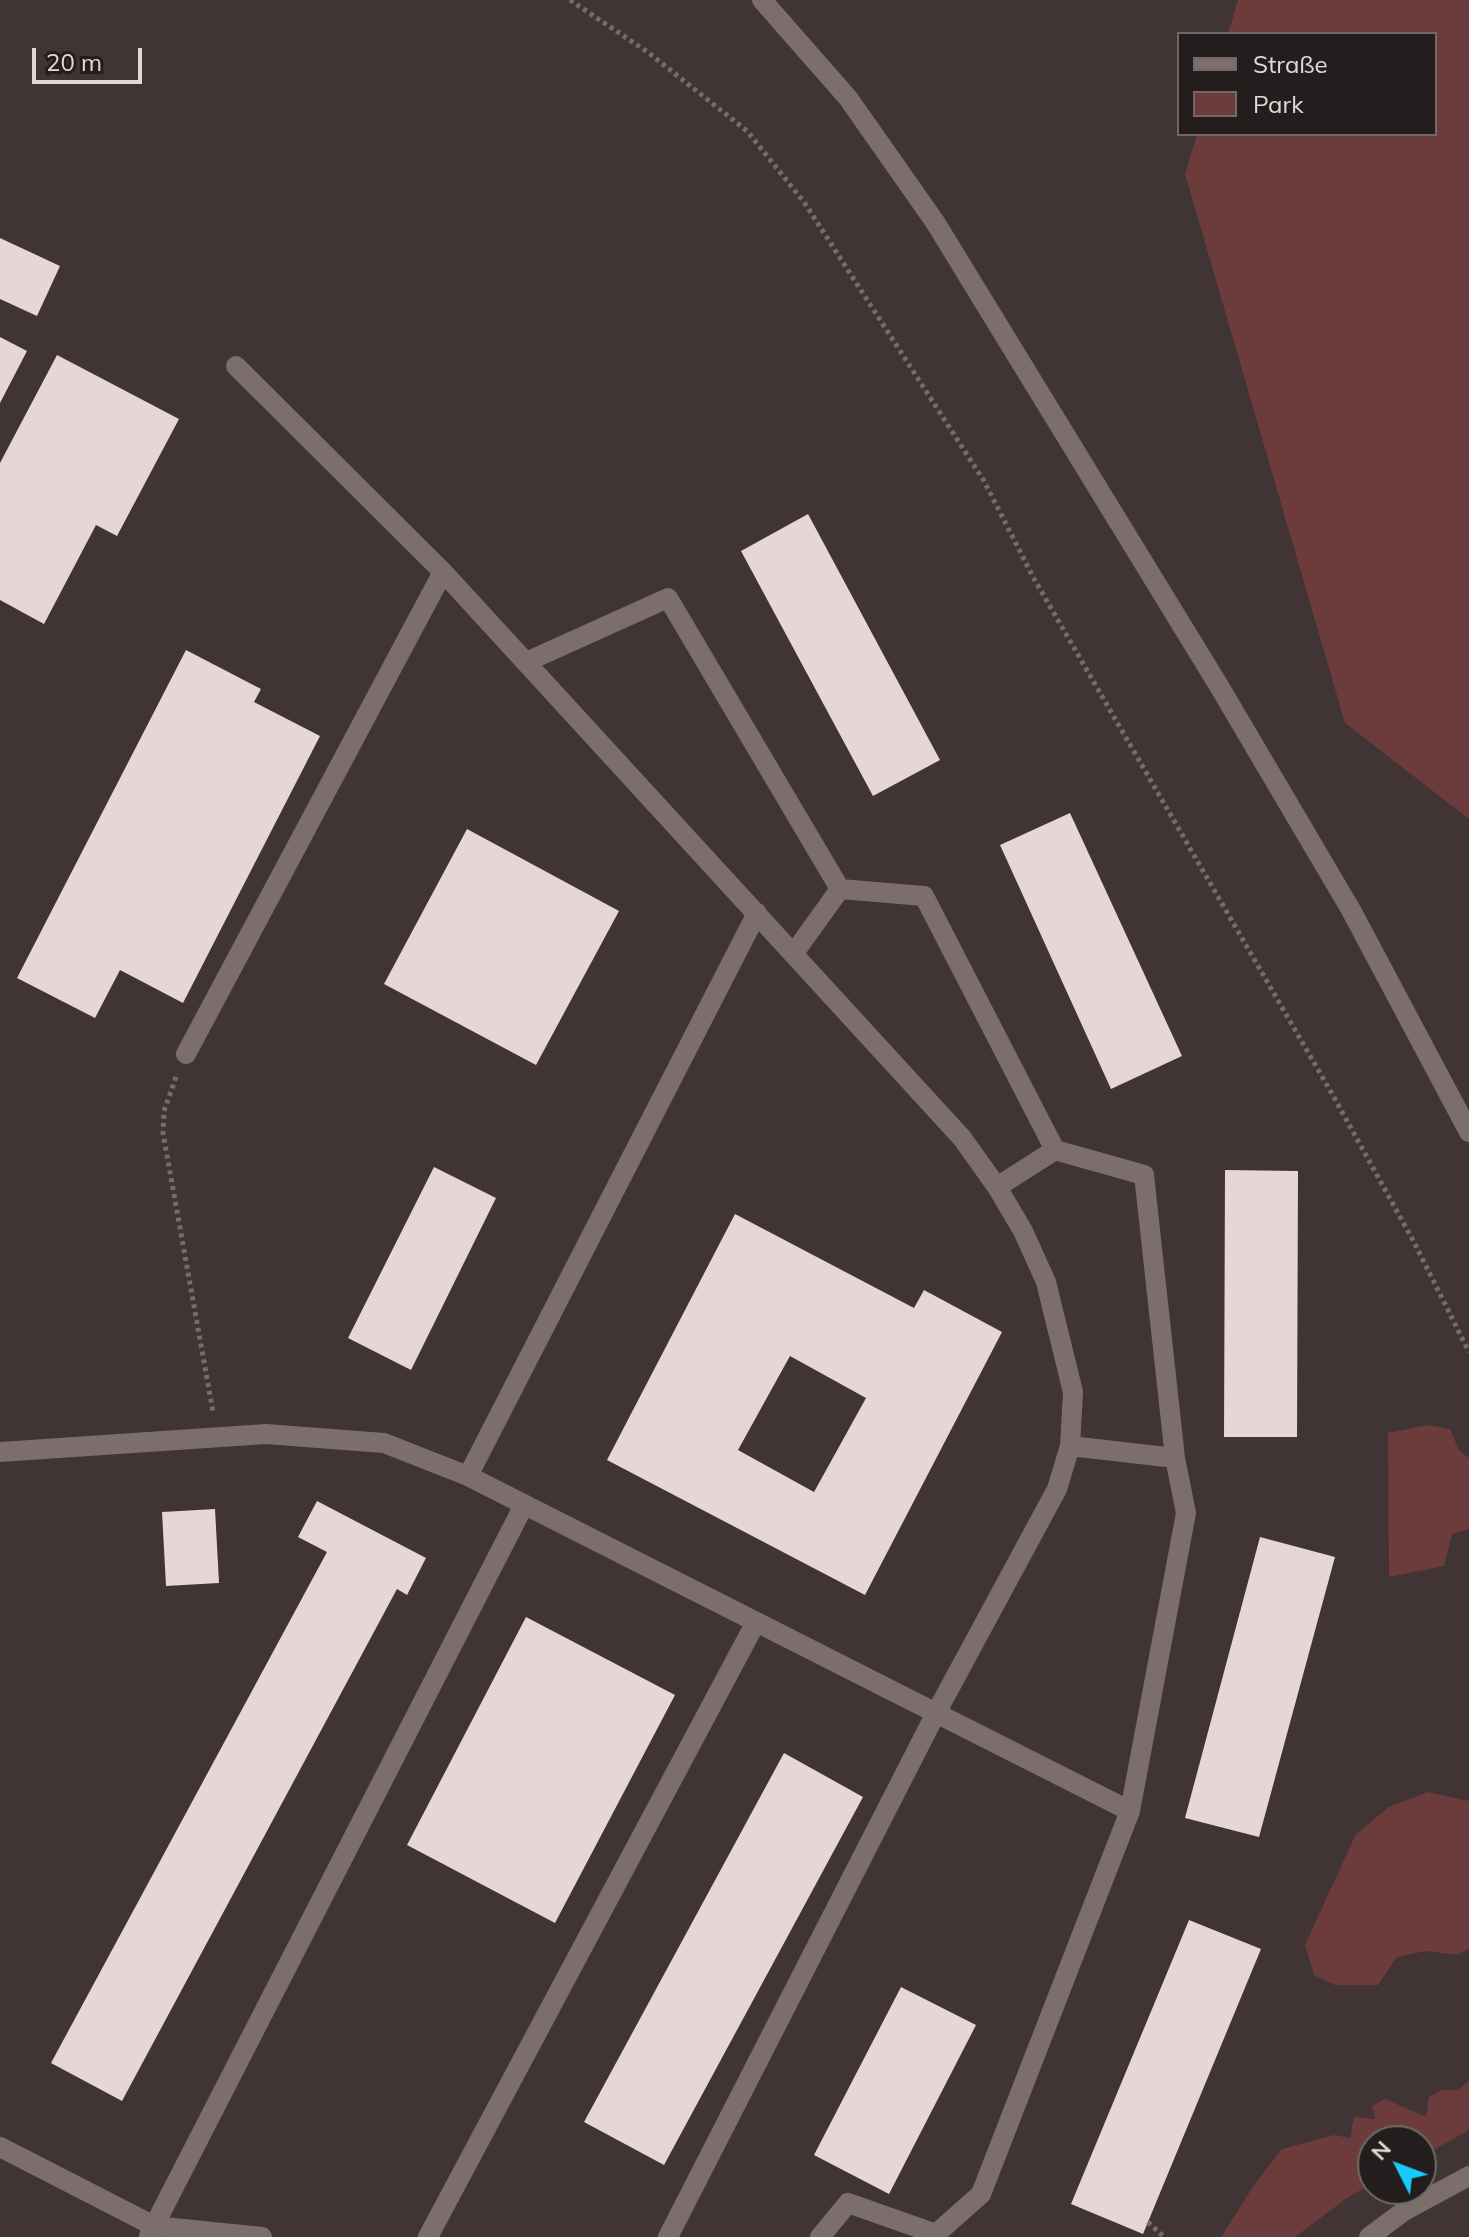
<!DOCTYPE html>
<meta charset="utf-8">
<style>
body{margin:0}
#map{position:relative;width:1469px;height:2237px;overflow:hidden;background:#403434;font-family:Mulish,sans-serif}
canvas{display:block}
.legend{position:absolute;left:1177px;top:32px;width:260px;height:104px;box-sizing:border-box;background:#231e1d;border:2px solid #6f6968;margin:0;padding:10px 14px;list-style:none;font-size:24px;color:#e0d9d8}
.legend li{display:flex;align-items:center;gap:16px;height:40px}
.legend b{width:40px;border:2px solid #6f6968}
.north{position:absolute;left:1357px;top:2125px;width:80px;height:80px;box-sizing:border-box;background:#231e1d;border:2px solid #6f6968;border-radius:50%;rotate:312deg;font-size:22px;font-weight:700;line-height:32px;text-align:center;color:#e0d9d8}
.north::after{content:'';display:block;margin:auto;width:28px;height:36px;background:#19cafc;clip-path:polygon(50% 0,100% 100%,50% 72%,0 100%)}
.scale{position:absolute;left:32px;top:48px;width:110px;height:36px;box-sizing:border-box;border:4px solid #e0d9d8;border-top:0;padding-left:10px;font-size:24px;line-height:28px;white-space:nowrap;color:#e0d9d8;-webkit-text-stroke:6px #231e1d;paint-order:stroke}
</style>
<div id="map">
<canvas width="1469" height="2237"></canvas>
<ul class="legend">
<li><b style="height:10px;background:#7b6e6d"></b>Straße</li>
<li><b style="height:22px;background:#6c3b3b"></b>Park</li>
</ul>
<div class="north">N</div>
<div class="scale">20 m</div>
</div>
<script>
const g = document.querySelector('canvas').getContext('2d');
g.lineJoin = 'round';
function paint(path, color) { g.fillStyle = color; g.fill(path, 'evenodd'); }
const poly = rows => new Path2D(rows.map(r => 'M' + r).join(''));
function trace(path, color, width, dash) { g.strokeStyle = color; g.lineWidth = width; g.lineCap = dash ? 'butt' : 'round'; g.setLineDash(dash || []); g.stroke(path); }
paint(poly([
 [1238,0,1469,0,1469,819,1345,723,1185,174,1197,134,1435,134,1435,34,1228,34],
 [1427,1425,1450,1429,1459,1450,1469,1458,1469,1529,1452,1534,1444,1566,1389,1577,1388,1433],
 [1428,1792,1469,1801,1469,1949,1457,1955,1426,1951,1397,1957,1378,1985,1335,1985,1314,1975,1305,1945,1356,1834,1389,1807],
 [1469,2080,1469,2130,1421,2157,1421,2141,1373,2141,1373,2183,1347,2198,1295,2237,1221,2237,1256,2182,1282,2149,1334,2135,1350,2138,1354,2117,1375,2119,1372,2106,1385,2099,1426,2117,1429,2097,1441,2090,1458,2090]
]), '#6c3b3b');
paint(poly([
 [0,238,60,266,37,316,0,299],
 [0,337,27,351,0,403],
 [57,355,179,419,117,536,96,525,44,624,0,600,0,463],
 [808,514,940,760,873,796,741,551],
 [186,650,261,689,254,702,320,736,183,1003,120,970,95,1018,17,978],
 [1070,813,1182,1056,1111,1089,1000,845],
 [467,829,619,911,536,1065,384,984],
 [434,1167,496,1198,411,1370,348,1338],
 [1225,1170,1298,1171,1297,1437,1224,1437],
 [735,1214,914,1308,924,1290,1002,1332,865,1595,607,1460],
 [790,1356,866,1398,814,1492,738,1450],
 [317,1501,426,1558,407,1595,397,1589,122,2101,51,2063,327,1552,298,1537],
 [215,1509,219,1583,166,1586,162,1512],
 [1260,1537,1335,1557,1259,1837,1185,1818],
 [526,1617,675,1695,555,1923,407,1845],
 [784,1753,863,1797,664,2165,584,2122],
 [1189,1920,1261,1949,1143,2234,1071,2204],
 [901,1987,976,2025,889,2194,814,2155]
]), '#e6d6d6');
trace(poly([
 [570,0,649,53,747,131,804,202,984,481,1033,577,1331,1092,1415,1244,1469,1352],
 [176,1077,164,1111,163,1133,213,1412],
 [1148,2222,1164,2237]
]), '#766c6c', 5, [4, 4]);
trace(poly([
 [762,0,848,98,935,222,1219,686,1351,910,1469,1132],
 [236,366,443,572,962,1138,997,1187,1023,1231,1046,1282,1073,1392,1070,1446,1057,1489,936,1713,1130,1811],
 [526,662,668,598,840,889,924,896,1055,1150,1144,1175,1175,1458,1186,1513,1130,1811,981,2194,936,2234],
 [794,953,840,889],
 [186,1054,443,572],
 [997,1187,1055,1150],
 [1070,1446,1175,1458],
 [0,1452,266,1434,384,1443,468,1476,936,1713,668,2237],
 [468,1476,757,913],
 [0,2147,154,2226,524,1505],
 [149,2236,154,2226,262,2237],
 [428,2237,756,1622],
 [820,2237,848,2203,936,2234,934,2237],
 [1369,2237,1404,2211,1469,2176]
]), '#7b6e6d', 20);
</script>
